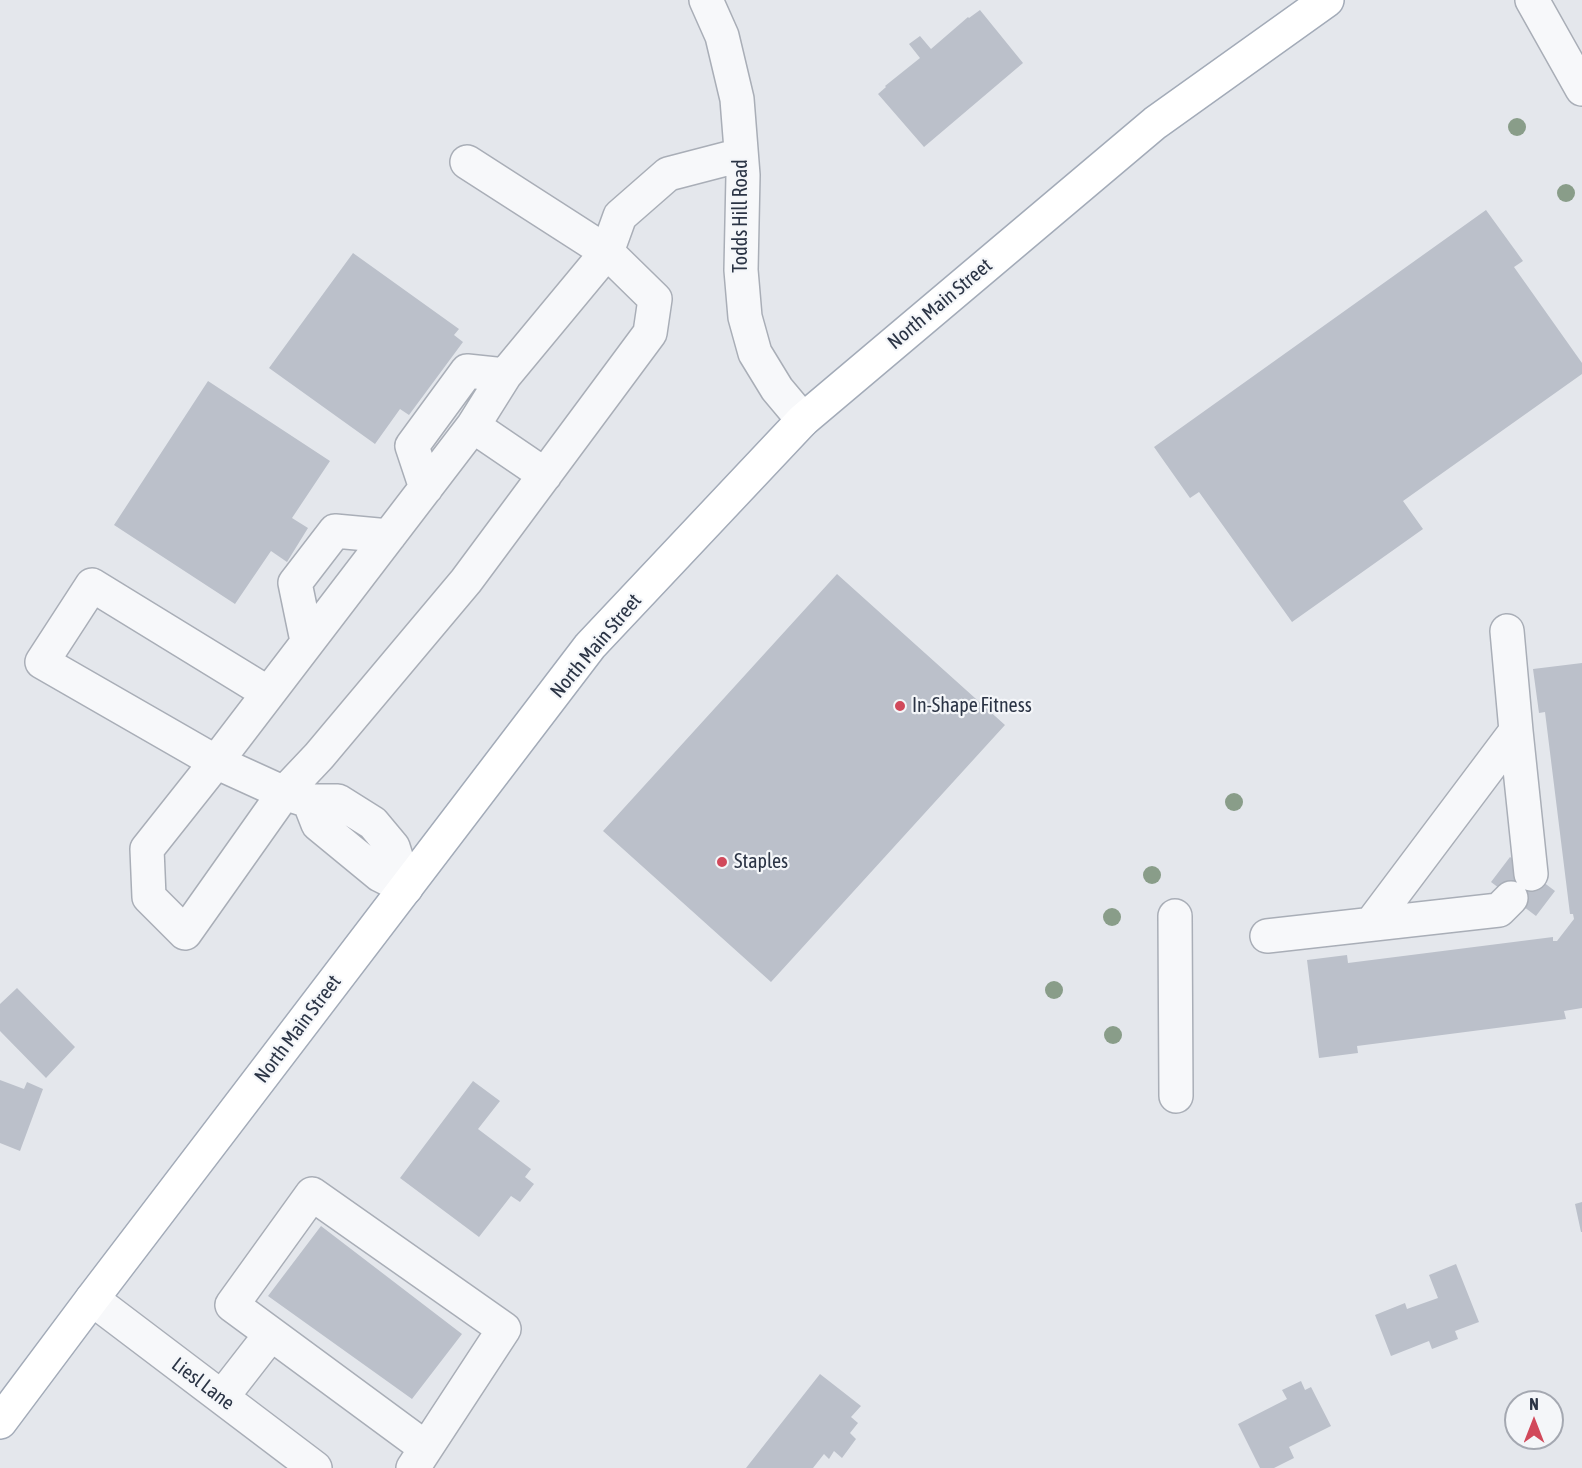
<!DOCTYPE html>
<style>
body{margin:0}
#map{position:relative;width:1582px;height:1468px;overflow:hidden;background:#e4e7ec;font-family:"Asap Condensed",sans-serif}
canvas{display:block}
.north{position:absolute;left:1504px;top:1390px;width:60px;height:60px;box-sizing:border-box;background:#f4f6f9;border:2px solid #a4a8b1;border-radius:50%;rotate:0deg;font-size:16px;font-weight:700;line-height:24px;text-align:center;color:#2b3445}
.north::after{content:'';display:block;margin:auto;width:21px;height:27px;background:#d1495b;clip-path:polygon(50% 0,100% 100%,50% 72%,0 100%)}
</style>
<div id="map">
<canvas width="1582" height="1468"></canvas>
<div class="north">N</div>
</div>
<script>
const g = document.querySelector('canvas').getContext('2d');
g.lineJoin = 'round';
function paint(path, color) { g.fillStyle = color; g.fill(path, 'evenodd'); }
const poly = rows => new Path2D(rows.map(r => 'M' + r).join(''));
function trace(path, color, width, dash) { g.strokeStyle = color; g.lineWidth = width; g.lineCap = dash ? 'butt' : 'round'; g.setLineDash(dash || []); g.stroke(path); }
function write(font, color, halo, rows, align = 'center') {
  g.font = font + ' "Asap Condensed",sans-serif'; g.lineWidth = 4.5; g.setLineDash([]); g.textBaseline = 'middle'; g.strokeStyle = halo; g.fillStyle = color; for (const [text, x, y, turn = 0] of rows) {
    g.save(); g.translate(x, y); g.rotate((+turn || 0) * Math.PI / 180); g.textAlign = isNaN(turn) ? turn : align; if (halo) g.strokeText(text, 0, 0); g.fillText(text, 0, 0); g.restore();
  }
}
paint(poly([
 [980,10,1023,63,924,147,878,94,886,87,885,86,920,58,909,44,920,36,931,49,968,17,969,18],
 [1486,210,1523,261,1514,267,1582,363,1582,374,1403,501,1423,529,1292,622,1199,492,1190,498,1154,447],
 [353,253,459,329,454,335,463,342,409,415,400,409,375,444,269,368],
 [208,381,330,461,292,518,308,528,287,562,271,551,235,604,114,525],
 [837,574,1005,725,771,982,603,831],
 [1582,663,1582,1008,1564,1011,1566,1019,1357,1046,1358,1053,1319,1058,1307,960,1347,955,1348,963,1553,937,1553,941,1557,941,1574,919,1573,914,1570,914,1545,712,1539,713,1533,669],
 [1510,857,1555,891,1536,916,1491,882],
 [17,988,75,1047,46,1078,0,1031,0,1004],
 [0,1080,24,1089,27,1082,43,1089,20,1151,0,1143],
 [473,1081,500,1101,478,1129,531,1169,525,1177,534,1184,520,1202,511,1196,479,1237,400,1178],
 [1582,1202,1582,1232,1581,1232,1575,1204],
 [321,1226,462,1334,412,1399,268,1296],
 [1456,1264,1479,1322,1455,1331,1458,1339,1432,1349,1429,1341,1391,1356,1375,1315,1405,1303,1407,1309,1438,1298,1429,1275],
 [820,1374,861,1406,851,1417,858,1423,850,1433,856,1439,842,1458,834,1451,829,1459,824,1454,813,1468,746,1468],
 [1301,1381,1305,1390,1311,1387,1331,1426,1289,1447,1294,1458,1274,1468,1260,1468,1238,1424,1287,1399,1282,1390]
]), '#bbc0ca');
const minor = poly([
 [706,0,722,36,737,99,743,175,741,270,745,317,755,353,777,389,803,420],
 [1532,0,1582,89],
 [473,426,545,475],
 [426,488,412,446,467,371,505,375],
 [1507,631,1516,731,1531,874],
 [307,641,295,583,335,531,389,536],
 [268,693,92,585,42,662,216,762,284,793,185,933,149,897,147,849,216,762,473,426,505,375,607,252,467,162],
 [309,801,318,824,380,875,406,888],
 [406,888,393,847,373,823,338,801,309,801,284,793,319,756,466,581,650,333,655,299,607,252,620,216,668,174,741,155],
 [1175,916,1176,1096],
 [1371,924,1516,731],
 [1267,936,1499,910,1511,898],
 [92,1299,315,1468],
 [222,1397,271,1334],
 [413,1468,504,1329,312,1194,232,1305,426,1448]
]);
const major = poly([
 [0,1422,92,1299,590,646,803,420,1155,123,1327,0]
]);
trace(minor, '#a9aeb7', 36);
trace(major, '#a3abb8', 36);
trace(minor, '#f7f8fa', 33);
trace(major, '#fff', 33);
g.fillStyle = '#899d89';
for (const [x, y] of [
 [1517,127],
 [1566,193],
 [1234,802],
 [1152,875],
 [1112,917],
 [1054,990],
 [1113,1035]
]) { g.beginPath(); g.arc(x, y, 9, 0, 2 * Math.PI); g.fill(); }
for (const [x, y, r, color] of [
 [900,706,6,"#d1495b"],
 [722,862,6,"#d1495b"]
]) { const dot = new Path2D(); dot.arc(x, y, r, 0, 2 * Math.PI); g.fillStyle = color; g.fill(dot); trace(dot, '#f4f6f9', 2); }
write('20px', '#2b3445', '#f4f6f9', [
 ["Todds Hill Road",741,216,-90],
 ["North Main Street",940,304,-40],
 ["North Main Street",596,646,-50],
 ["North Main Street",298,1029,-53],
 ["Liesl Lane",203,1384,37]
]);
write('20px', '#2b3445', '#f4f6f9', [
 ["In-Shape Fitness",912,706],
 ["Staples",734,862]
], 'left');
</script>
